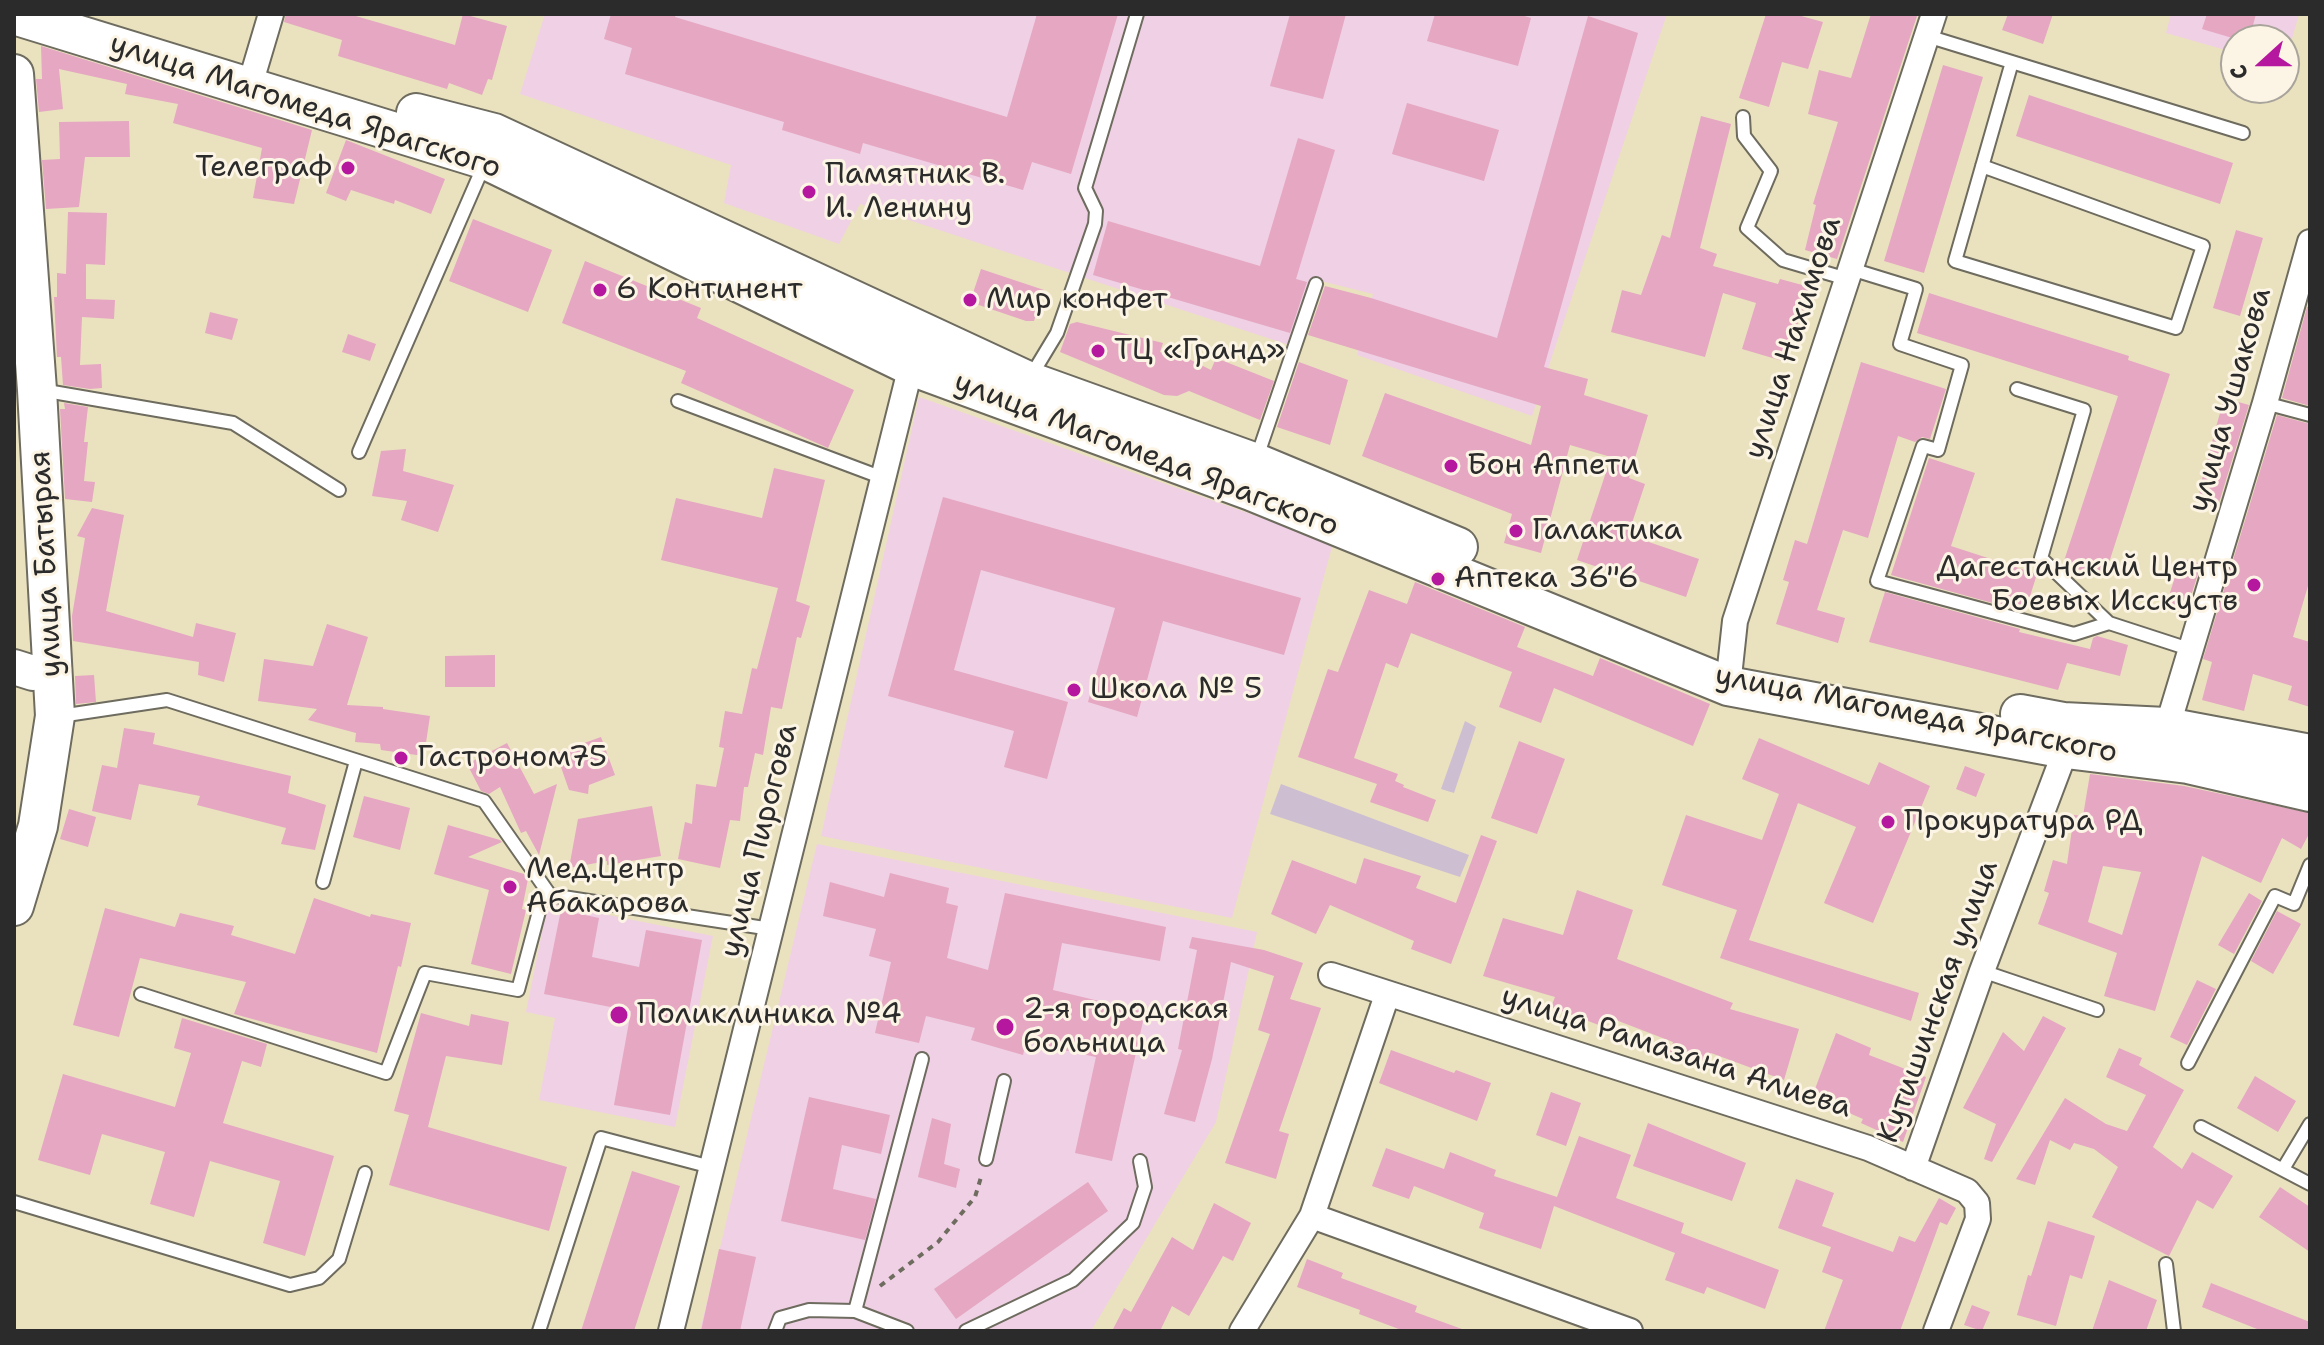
<!DOCTYPE html>
<meta charset="utf-8">
<style>
body{margin:0}
#map{position:relative;width:2324px;height:1345px;overflow:hidden;background:#eae2bf;font-family:"Shantell Sans",sans-serif}
canvas{display:block}
.frame{position:absolute;inset:0;border:16px solid #2b2b2b;pointer-events:none}
.north{position:absolute;left:2220px;top:24px;width:80px;height:80px;box-sizing:border-box;background:#fcf5e5;border:2px solid #a8a49b;border-radius:50%;rotate:249deg;font-size:22px;font-weight:700;line-height:32px;text-align:center;color:#2b2b2b}
.north::after{content:'';display:block;margin:auto;width:28px;height:36px;background:#b5179e;clip-path:polygon(50% 0,100% 100%,50% 72%,0 100%)}
</style>
<div id="map">
<canvas width="2324" height="1345"></canvas>
<div class="frame"></div>
<div class="north">С</div>
</div>
<script>
const g = document.querySelector('canvas').getContext('2d');
g.lineJoin = 'round';
function paint(path, color) { g.fillStyle = color; g.fill(path, 'evenodd'); }
const poly = rows => new Path2D(rows.map(r => 'M' + r).join(''));
function trace(path, color, width, dash) { g.strokeStyle = color; g.lineWidth = width; g.lineCap = dash ? 'butt' : 'round'; g.setLineDash(dash || []); g.stroke(path); }
function write(font, color, halo, rows, align = 'center') {
  g.font = font + ' "Shantell Sans",sans-serif'; g.lineWidth = 6; g.setLineDash([]); g.textBaseline = 'middle'; g.strokeStyle = halo; g.fillStyle = color; for (const [text, x, y, turn = 0] of rows) {
    g.save(); g.translate(x, y); g.rotate((+turn || 0) * Math.PI / 180); g.textAlign = isNaN(turn) ? turn : align; if (halo) g.strokeText(text, 0, 0); g.fillText(text, 0, 0); g.restore();
  }
}
paint(poly([
 [545,14,1667,14,1532,416,1357,355,1373,294,1313,279,1292,346,860,204,839,244,724,203,731,165,520,94],
 [2171,14,2299,14,2284,67,2284,40,2236,40,2236,53,2166,33],
 [919,397,1333,543,1232,918,821,836],
 [817,844,1257,932,1216,1122,1091,1331,700,1331],
 [548,903,713,936,675,1127,539,1100,555,1018,526,1012]
]), '#f0d0e4');
paint(poly([
 [1465,721,1476,727,1454,793,1441,789],
 [1281,784,1469,855,1460,877,1270,814]
]), '#cebed1');
paint(poly([
 [286,14,349,14,455,45,463,14,507,26,492,80,488,79,482,95,449,83,447,89,338,56,342,40,284,22],
 [611,14,676,14,675,17,1007,117,1037,14,1118,14,1071,174,1032,162,1023,190,863,143,860,154,782,130,784,122,625,74,632,48,604,39],
 [1290,14,1346,14,1323,99,1270,86],
 [1435,14,1518,14,1531,18,1518,66,1427,41],
 [1766,14,1794,14,1823,22,1808,69,1782,62,1769,107,1739,98],
 [1871,14,1917,16,1837,259,1805,250,1816,205,1813,204,1838,122,1808,114,1819,70,1851,78],
 [2008,14,2053,14,2043,44,2002,30],
 [2207,14,2256,14,2249,40,2239,40,2202,29],
 [1588,16,1638,33,1544,367,1588,379,1584,395,1648,415,1629,478,1645,484,1628,535,1699,559,1686,597,1577,560,1611,457,1570,445,1541,553,1504,543,1512,514,1362,456,1385,393,1531,445,1541,406,1308,335,1325,286,1371,298,1497,338],
 [41,46,312,130,294,204,253,198,262,148,173,123,178,104,125,94,127,84,59,69,63,109,39,112,36,79,42,79],
 [1943,65,1983,77,1924,273,1884,261],
 [2029,95,2233,163,2220,204,2016,136],
 [1407,103,1499,130,1484,181,1392,154],
 [1701,116,1731,124,1700,248,1717,254,1713,266,1778,284,1780,279,1817,289,1811,313,1802,310,1786,362,1742,349,1756,303,1723,293,1705,357,1611,332,1622,290,1641,295,1662,235,1670,238],
 [129,121,130,157,85,157,79,207,46,209,42,160,60,159,59,122],
 [1298,138,1335,150,1296,279,1307,282,1290,333,1093,275,1108,221,1260,266],
 [346,140,445,179,431,214,395,200,394,204,351,190,346,201,326,193],
 [68,212,107,213,105,265,86,264,86,299,115,300,114,319,82,317,80,365,101,364,102,388,90,389,63,385,61,357,57,357,54,297,57,297,57,273,66,274],
 [473,219,552,250,528,312,449,281],
 [2236,230,2263,238,2240,316,2213,308],
 [585,261,701,308,697,318,854,390,828,448,681,383,686,371,562,323],
 [981,269,1044,290,1034,321,1026,321,970,302],
 [1929,293,2129,356,2128,360,2170,374,2104,578,2063,564,2118,396,1917,333],
 [2307,307,2310,307,2310,406,2282,398],
 [210,312,238,319,232,340,205,333],
 [1077,322,1163,343,1160,352,1189,359,1211,370,1216,358,1274,381,1260,420,1189,391,1177,396,1164,395,1060,352,1070,324],
 [348,334,376,344,370,361,342,352],
 [1299,362,1348,380,1330,445,1277,427],
 [1861,362,1946,389,1930,439,1922,437,1915,442,1898,436,1868,538,1843,530,1817,610,1845,618,1838,643,1776,624,1789,582,1783,580,1795,540,1807,544],
 [2224,398,2249,405,2218,506,2209,506,2202,502,2199,490],
 [64,403,88,407,84,442,88,442,84,481,95,482,92,502,65,499,60,409,65,409],
 [2277,415,2310,424,2310,579,2293,637,2310,642,2310,707,2288,700,2292,686,2253,674,2244,711,2202,700,2212,662,2203,659],
 [406,449,403,471,454,485,438,532,401,520,407,501,372,496,381,451],
 [1929,458,1975,473,1951,546,2037,574,2025,612,1891,575],
 [774,468,825,480,796,601,810,606,801,638,797,637,782,709,771,707,763,755,755,753,748,787,744,787,740,821,730,820,720,868,678,859,685,822,692,824,696,784,716,787,724,748,719,747,725,711,742,714,752,668,757,669,778,588,661,560,676,498,762,518],
 [943,497,1301,598,1284,655,1163,621,1137,717,1088,702,1115,608,981,570,954,670,1068,702,1047,779,1004,767,1014,731,888,696],
 [92,508,124,515,106,611,193,637,196,623,236,633,224,682,198,675,199,662,73,641,72,616,85,538,77,536],
 [2181,558,2201,564,2187,609,2167,602],
 [1415,582,1525,627,1517,647,1593,676,1600,658,1710,704,1693,746,1554,688,1541,723,1499,707,1512,672,1411,633,1398,668,1386,663,1354,758,1398,774,1395,781,1404,785,1403,787,1436,800,1428,822,1370,802,1377,784,1298,757,1328,669,1338,672,1369,590,1407,604],
 [1885,592,2020,629,2019,632,2090,649,2093,638,2097,636,2128,645,2120,676,2067,663,2058,690,1869,642],
 [327,624,368,637,347,705,383,707,383,709,430,716,424,756,381,750,380,744,355,742,356,733,308,720,317,709,258,701,264,659,313,666],
 [495,655,495,687,445,687,445,656],
 [94,675,96,702,76,704,75,676],
 [124,728,155,733,153,744,291,776,288,793,326,805,315,850,281,844,286,828,197,805,200,796,139,784,131,820,92,811,102,765,117,768],
 [601,737,615,775,589,785,588,794,569,790,556,753],
 [1759,738,1869,785,1879,762,1930,786,1873,923,1824,903,1856,827,1798,803,1749,940,1919,993,1911,1021,1720,958,1737,910,1662,885,1686,815,1762,840,1779,794,1742,779],
 [1519,741,1565,759,1537,834,1491,818],
 [507,743,534,794,557,784,539,855,526,831,521,833,500,787,489,794,481,791,467,764],
 [1965,766,1985,774,1976,797,1956,789],
 [2090,774,2184,786,2310,813,2310,832,2301,849,2282,838,2261,883,2202,856,2155,1011,2104,996,2117,953,2038,924,2049,893,2044,891,2053,860,2067,864,2074,815,2083,816],
 [2103,866,2141,872,2122,935,2088,922],
 [364,796,410,808,400,850,353,837],
 [652,806,661,856,607,865,607,861,569,868,578,819],
 [69,809,96,817,88,847,60,839],
 [448,825,500,840,502,842,468,857,524,874,528,879,522,909,526,910,511,974,471,964,489,890,434,874],
 [1481,835,1497,841,1451,964,1411,949,1414,941,1330,905,1316,934,1271,914,1292,860,1356,884,1364,858,1421,876,1416,888,1456,903],
 [890,873,949,888,946,903,958,906,947,958,988,970,1005,893,1166,927,1160,961,1062,943,1053,990,1145,1012,1112,1161,1075,1153,1096,1057,1026,1042,1023,1055,971,1040,975,1028,926,1016,919,1043,875,1033,891,962,869,956,876,929,823,916,830,882,884,897],
 [1577,890,1633,910,1617,959,1733,1003,1730,1009,1799,1029,1784,1080,1711,1053,1705,1067,1670,1052,1673,1042,1608,1017,1604,1027,1551,1007,1555,997,1483,976,1503,918,1563,935],
 [2249,893,2262,901,2234,954,2218,945],
 [314,898,370,917,371,914,411,923,401,967,398,966,377,1053,234,1014,246,982,140,958,119,1037,73,1025,105,908,175,927,180,913,234,926,231,935,295,954],
 [561,910,599,918,592,957,639,967,646,930,702,940,670,1115,614,1105,631,1011,544,994],
 [2277,911,2301,924,2273,974,2251,961],
 [1192,937,1264,950,1303,963,1290,999,1321,1008,1279,1131,1289,1134,1276,1179,1225,1163,1270,1034,1258,1030,1274,976,1231,962,1212,1059,1195,1122,1164,1114,1182,1050,1178,1049,1197,950,1189,948],
 [2197,980,2216,989,2187,1045,2170,1037],
 [421,1013,469,1026,471,1014,509,1022,502,1065,446,1056,428,1127,567,1167,549,1231,389,1185,409,1115,394,1111],
 [2043,1016,2066,1028,1992,1162,1984,1159,1996,1124,1963,1108,2003,1032,2024,1051],
 [182,1018,267,1044,261,1067,242,1061,223,1123,334,1156,305,1256,263,1243,280,1181,210,1161,194,1217,150,1204,165,1152,102,1134,90,1175,38,1160,63,1074,175,1107,191,1053,174,1048],
 [1836,1033,1871,1048,1869,1055,1926,1077,1903,1142,1861,1123,1863,1119,1812,1097],
 [2119,1048,2142,1058,2139,1065,2184,1090,2153,1147,2182,1169,2192,1152,2233,1176,2213,1209,2197,1200,2169,1256,2092,1217,2118,1167,2094,1149,2074,1143,2070,1150,2050,1140,2035,1185,2016,1179,2065,1098,2106,1124,2127,1131,2146,1095,2106,1077],
 [1391,1050,1454,1073,1456,1070,1491,1083,1477,1121,1379,1083],
 [2255,1076,2296,1101,2278,1132,2237,1108],
 [1551,1092,1581,1103,1566,1146,1536,1135],
 [809,1097,890,1115,881,1154,842,1145,833,1189,876,1199,865,1240,781,1221],
 [932,1118,951,1124,944,1164,960,1169,956,1188,918,1177],
 [1648,1123,1746,1163,1732,1201,1633,1166],
 [1579,1136,1631,1155,1616,1198,1684,1223,1681,1233,1779,1270,1765,1309,1707,1287,1704,1294,1665,1280,1675,1253,1554,1206,1541,1249,1479,1228,1484,1213,1414,1186,1409,1199,1372,1186,1386,1148,1444,1169,1450,1152,1496,1170,1494,1176,1557,1197],
 [632,1171,680,1186,634,1331,581,1331],
 [1796,1179,1834,1193,1822,1226,1893,1252,1899,1236,1915,1242,1939,1198,1956,1208,1947,1225,1940,1222,1900,1331,1824,1331,1843,1280,1822,1272,1831,1247,1778,1228],
 [1088,1182,1108,1211,956,1319,934,1289],
 [2280,1187,2310,1207,2310,1252,2259,1217],
 [1214,1203,1251,1223,1233,1261,1223,1256,1189,1316,1172,1306,1160,1331,1112,1331,1124,1308,1131,1312,1172,1237,1193,1250],
 [2048,1221,2095,1236,2082,1279,2070,1275,2056,1326,2017,1315,2028,1275,2031,1276],
 [719,1249,756,1257,740,1331,701,1331],
 [1307,1259,1343,1273,1341,1278,1417,1306,1415,1312,1462,1329,1462,1331,1404,1331,1359,1314,1360,1310,1297,1287],
 [2109,1280,2157,1300,2146,1331,2092,1331],
 [2211,1283,2310,1322,2310,1331,2262,1331,2202,1307],
 [1972,1305,1990,1312,1982,1331,1964,1325]
]), '#e5a7c2');
const lane = poly([
 [1927,36,2243,133],
 [1743,117,1744,136,1771,171,1747,228,1783,260,1847,279],
 [1982,166,2203,246,2176,328,1955,261,2012,62],
 [1851,269,1916,289,1900,344,1962,365,1938,450,1923,446,1877,581,2074,634,2109,623,2189,649],
 [1031,376,1057,333,1095,224,1096,211,1085,188,1137,14],
 [2017,389,2084,410,2041,558,2109,623],
 [41,390,233,423,339,490],
 [678,401,883,478],
 [2265,403,2310,415],
 [359,452,484,165],
 [1256,460,1316,284],
 [60,716,167,700,484,801,550,895,771,929],
 [323,882,356,761],
 [1982,971,2097,1010],
 [141,994,386,1073,425,973,518,990,545,889],
 [2188,1063,2275,896,2294,904,2310,865],
 [2201,1127,2310,1184],
 [986,1159,1004,1081],
 [2283,1169,2310,1124],
 [14,1202,290,1285,319,1278,339,1259,365,1173],
 [2166,1264,2174,1331],
 [855,1311,922,1059],
 [539,1331,601,1138,711,1167],
 [775,1331,780,1318,809,1310,855,1311,907,1331],
 [966,1331,1073,1280,1133,1223,1145,1187,1140,1161]
]);
const street = poly([
 [249,88,271,14],
 [1728,686,1735,621,1934,14],
 [2164,738,2265,403,2310,242],
 [1331,975,1868,1148,1967,1191,1977,1203,1978,1219,1936,1331],
 [1913,1168,1982,971,2066,749,2064,737],
 [1312,1216,1630,1331],
 [671,1331,911,366],
 [1242,1331,1312,1216,1387,995]
]);
const secondary = poly([
 [14,667,33,673,52,666]
]);
const primary = poly([
 [14,15,486,160,911,366,1251,491,1728,686,2066,749,2188,764,2310,792],
 [14,74,37,390,55,716,38,826,14,906],
 [416,113,494,133,1028,381,1256,463,1458,547],
 [2020,714,2063,722,2166,727,2310,754]
]);
trace(lane, '#6e6b5f', 16);
trace(street, '#6e6b5f', 28);
trace(secondary, '#6e6b5f', 38);
trace(primary, '#6e6b5f', 42);
trace(poly([
 [880,1286,938,1242,975,1197,982,1174]
]), '#6e6b5f', 4, [6, 6]);
trace(lane, '#fff', 12);
trace(street, '#fff', 24);
trace(secondary, '#fff', 34);
trace(primary, '#fff', 38);
for (const [x, y, r, color] of [
 [348,168,8,"#b5179e"],
 [809,192,8,"#b5179e"],
 [600,290,8,"#b5179e"],
 [970,300,8,"#b5179e"],
 [1098,351,8,"#b5179e"],
 [1451,466,8,"#b5179e"],
 [1516,531,8,"#b5179e"],
 [1438,579,8,"#b5179e"],
 [2254,585,8,"#b5179e"],
 [1074,690,8,"#b5179e"],
 [401,758,8,"#b5179e"],
 [1888,822,8,"#b5179e"],
 [510,887,8,"#b5179e"],
 [619,1015,10,"#b5179e"],
 [1005,1027,10,"#b5179e"]
]) { const dot = new Path2D(); dot.arc(x, y, r, 0, 2 * Math.PI); g.fillStyle = color; g.fill(dot); trace(dot, '#fcf5e5', 3); }
write('30px', '#2b2b2b', '#fcf5e5', [
 ["улица Магомеда Ярагского",305,107,18],
 ["улица Нахимова",1794,338,-72],
 ["улица Ушакова",2231,400,-74],
 ["улица Магомеда Ярагского",1146,455,21],
 ["улица Батырая",47,564,-93],
 ["улица Магомеда Ярагского",1916,715,11],
 ["улица Пирогова",760,841,-76],
 ["Кутишинская улица",1939,1002,-70],
 ["улица Рамазана Алиева",1676,1053,18]
]);
write('30px', '#2b2b2b', '#fcf5e5', [
 ["Телеграф",332,168,"right"],
 ["Памятник В.",825,175],
 ["И. Ленину",825,209],
 ["6 Континент",616,290],
 ["Мир конфет",986,300],
 ["ТЦ «Гранд»",1114,351],
 ["Бон Аппети",1467,466],
 ["Галактика",1532,531],
 ["Дагестанский Центр",2238,568,"right"],
 ["Боевых Исскуств",2238,602,"right"],
 ["Аптека 36\"6",1454,579],
 ["Школа № 5",1090,690],
 ["Гастроном75",417,758],
 ["Прокуратура РД",1904,822],
 ["Мед.Центр",526,870],
 ["Абакарова",526,904],
 ["2-я городская",1023,1010],
 ["больница",1023,1044],
 ["Поликлиника №4",637,1015]
], 'left');
</script>
